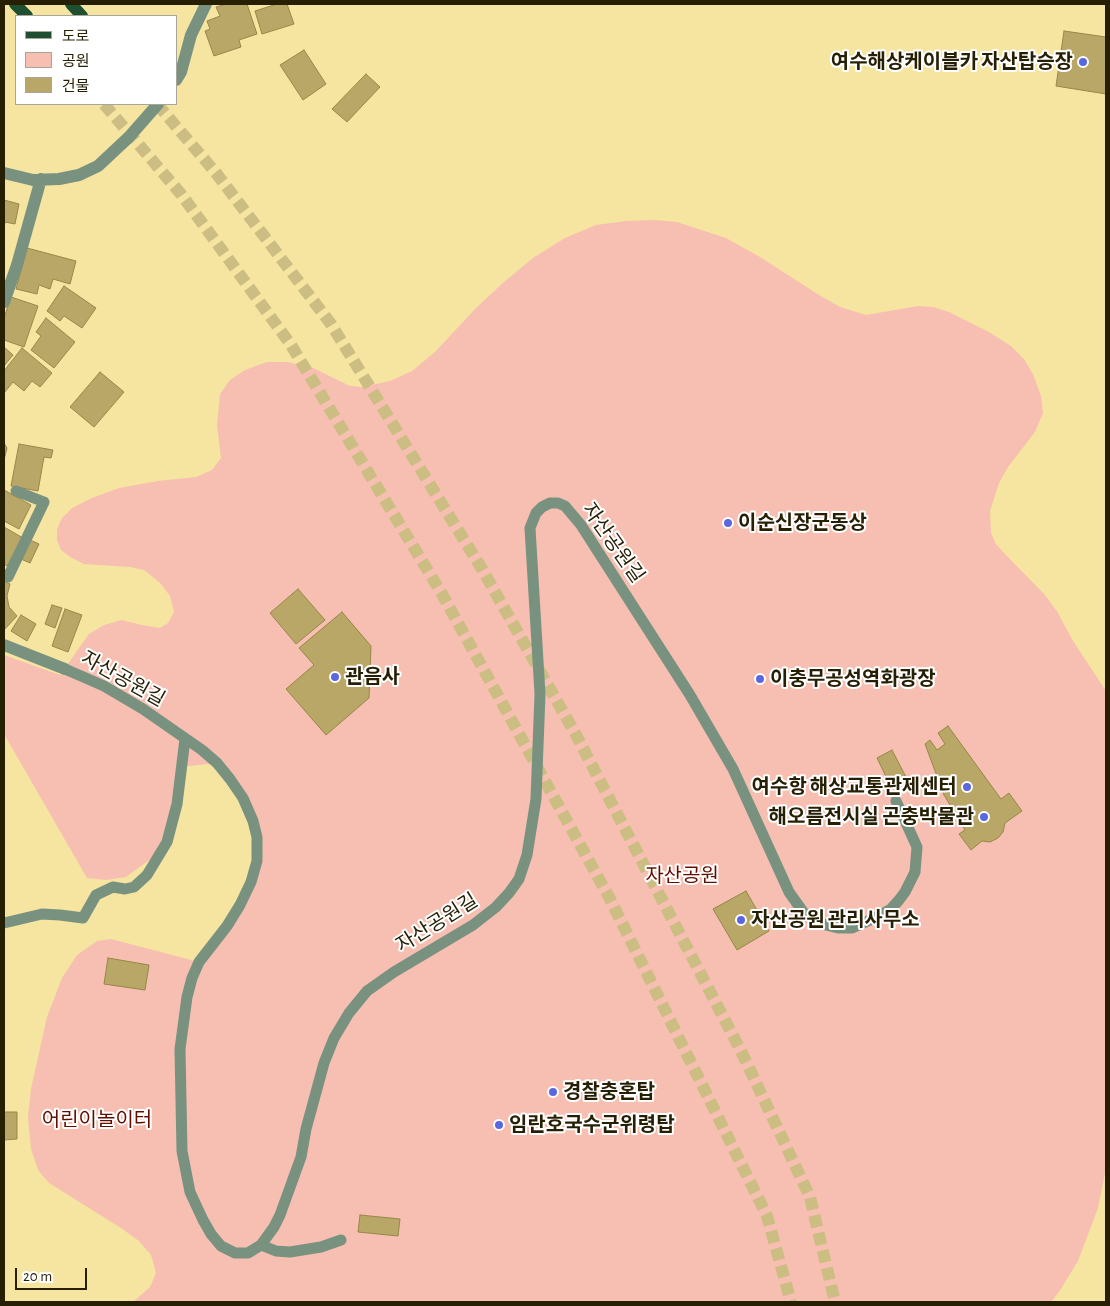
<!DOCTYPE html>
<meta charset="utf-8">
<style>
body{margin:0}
#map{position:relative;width:1110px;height:1306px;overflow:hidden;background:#f6e4a1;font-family:"Alegreya Sans","Noto Sans KR",sans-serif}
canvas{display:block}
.frame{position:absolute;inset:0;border:5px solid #261f04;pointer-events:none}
.legend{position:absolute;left:15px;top:15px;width:162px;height:90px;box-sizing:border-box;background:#fff;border:1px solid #a8a59b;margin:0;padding:6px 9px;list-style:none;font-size:15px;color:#261f04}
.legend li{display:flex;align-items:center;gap:10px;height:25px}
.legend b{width:25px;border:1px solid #a8a59b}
.scale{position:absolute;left:15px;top:1268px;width:72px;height:22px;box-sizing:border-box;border:2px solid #261f04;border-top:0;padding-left:6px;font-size:15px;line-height:18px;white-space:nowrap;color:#261f04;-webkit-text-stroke:4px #fff;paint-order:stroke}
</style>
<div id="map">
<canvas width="1110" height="1306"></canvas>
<div class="frame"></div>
<ul class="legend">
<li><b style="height:6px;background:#1e4f31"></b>도로</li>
<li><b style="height:14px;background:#f7bfb1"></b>공원</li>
<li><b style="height:14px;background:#b9a767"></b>건물</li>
</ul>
<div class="scale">20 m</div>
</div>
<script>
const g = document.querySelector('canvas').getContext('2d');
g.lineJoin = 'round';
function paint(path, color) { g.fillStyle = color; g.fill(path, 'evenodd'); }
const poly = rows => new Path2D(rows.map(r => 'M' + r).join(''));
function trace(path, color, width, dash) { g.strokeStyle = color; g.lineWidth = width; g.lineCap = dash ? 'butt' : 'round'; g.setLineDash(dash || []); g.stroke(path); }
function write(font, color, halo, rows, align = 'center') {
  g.font = font + ' "Alegreya Sans","Noto Sans KR",sans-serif'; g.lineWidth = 4; g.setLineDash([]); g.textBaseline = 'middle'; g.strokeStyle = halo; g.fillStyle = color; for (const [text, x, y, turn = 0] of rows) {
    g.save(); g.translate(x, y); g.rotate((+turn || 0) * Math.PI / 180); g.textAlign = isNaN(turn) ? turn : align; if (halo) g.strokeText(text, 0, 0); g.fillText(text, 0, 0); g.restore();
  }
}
paint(poly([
 [655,220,677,222,726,238,760,257,819,295,840,307,866,315,918,306,933,307,949,312,989,332,1011,346,1024,359,1033,374,1041,396,1043,413,1035,432,1008,467,999,483,990,511,991,533,996,544,1004,553,1045,595,1058,613,1073,641,1106,691,1106,1168,1098,1208,1078,1261,1059,1292,1051,1302,133,1302,150,1287,156,1273,151,1255,139,1241,121,1228,49,1183,38,1170,31,1149,28,1117,31,1089,47,1017,62,978,77,955,97,941,111,939,199,962,227,926,257,861,253,821,217,763,179,767,164,838,156,855,126,877,106,880,87,878,4,734,4,655,60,675,89,634,104,625,122,620,142,625,160,628,168,623,174,612,170,596,160,583,144,570,130,567,84,564,70,557,61,550,57,540,57,529,62,518,72,508,92,498,119,488,158,481,196,477,212,470,221,458,217,425,220,394,230,380,245,370,267,362,287,362,313,368,350,386,362,387,390,381,412,371,435,352,476,308,504,282,533,258,565,238,596,225,626,221]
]), '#f7bfb1');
const building = poly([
 [226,4,247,4,257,34,239,40,241,47,214,56,205,31,210,29,207,21,220,16,216,7,226,4],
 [277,4,287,4,294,24,262,34,255,11,277,4],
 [1064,31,1106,37,1106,94,1056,86,1064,31],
 [304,50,326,84,303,100,280,65,304,50],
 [366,74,380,87,347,122,332,109,366,74],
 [4,200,19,204,15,224,5,222,4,227,4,200],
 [27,248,76,261,70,284,53,279,50,289,39,285,37,294,16,289,27,248],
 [64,286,96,308,82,328,64,316,60,321,47,311,64,286],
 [11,297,38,306,24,347,4,340,4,318,11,297],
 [46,318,75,342,54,368,31,350,41,336,36,332,46,318],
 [4,347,13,355,4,366,4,347],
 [22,348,52,373,40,387,32,381,24,391,13,382,4,393,4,371,22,348],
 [100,372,124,392,94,427,70,407,100,372],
 [4,443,7,448,4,460,4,443],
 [19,444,53,450,51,458,44,457,38,491,11,486,19,444],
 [4,490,31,505,19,529,4,521,4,490],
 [4,527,23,538,7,566,4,564,4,527],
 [30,540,39,544,30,563,21,559,30,540],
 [4,581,10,584,7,596,9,607,17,616,4,630,4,581],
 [298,589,325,620,296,644,270,613,298,589],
 [52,605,62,608,55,628,45,624,52,605],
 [65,609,82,615,68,652,52,646,65,609],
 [342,612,371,646,369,698,326,735,286,689,314,665,299,648,342,612],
 [21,615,36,624,27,641,11,631,21,615],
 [948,726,1001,799,1009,793,1022,811,1005,823,1003,832,998,838,990,842,982,841,971,850,959,834,965,830,944,795,925,744,930,740,937,750,945,744,938,733,948,726],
 [892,750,907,779,891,787,877,758,892,750],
 [746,891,769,931,737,950,713,909,746,891],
 [108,958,149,965,145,990,104,984,108,958],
 [4,1112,17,1112,17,1139,4,1140,4,1112],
 [360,1215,400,1219,398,1236,358,1232,360,1215]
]);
paint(building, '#b9a767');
trace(building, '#988747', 1);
trace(poly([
 [104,104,181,194,291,345,442,594,610,899,767,1216,791,1302],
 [157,104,216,173,331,324,482,569,575,733,742,1053,810,1197,835,1302]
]), '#ccbd82', 12, [12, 6]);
trace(poly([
 [4,575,8,577,44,502,16,491],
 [65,669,104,686,143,709,202,750,217,763,230,779,243,798,253,821,257,837,257,861,251,882,240,905,227,926,199,962,192,978,187,997,180,1049,182,1151,190,1192,203,1220,211,1234,221,1246,235,1253,248,1253,261,1245,274,1227,280,1215,301,1157,306,1129,324,1063,334,1038,349,1013,367,991,394,972,473,925,496,907,509,893,519,879,527,855,536,799,540,694,530,528,536,513,542,507,550,503,558,503,565,506,581,525,690,695,733,769,789,892,806,916,826,925,838,928,852,928,877,917,891,909,899,900,905,892,915,872,917,847,896,801],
 [4,923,42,914,60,915,83,918,96,895,113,887,125,889,134,887,147,875,167,842,177,804,185,739],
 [261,1245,276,1251,290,1252,321,1247,341,1240]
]), '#799280', 11);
trace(poly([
 [176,80,181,72,191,35,206,4],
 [4,173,33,180,59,179,79,175,98,166,129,137,158,104],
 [4,302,17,265,41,179],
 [4,645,65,669]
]), '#799280', 12);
trace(poly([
 [15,4,27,16],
 [71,4,82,16]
]), '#1e4f31', 12);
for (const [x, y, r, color] of [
 [1083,62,5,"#5b67df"],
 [728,523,5,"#5b67df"],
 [335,677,5,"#5b67df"],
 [760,679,5,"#5b67df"],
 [967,787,5,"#5b67df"],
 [984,817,5,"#5b67df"],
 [741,920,5,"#5b67df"],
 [553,1092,5,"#5b67df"],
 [499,1125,5,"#5b67df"]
]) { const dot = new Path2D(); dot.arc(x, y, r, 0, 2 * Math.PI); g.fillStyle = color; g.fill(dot); trace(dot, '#fff', 2); }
write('bold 20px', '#261f04', '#fff', [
 ["여수해상케이블카 자산탑승장",1073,62,"right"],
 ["이순신장군동상",738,523],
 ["관음사",345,677],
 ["이충무공성역화광장",770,679],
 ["여수항 해상교통관제센터",957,787,"right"],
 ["해오름전시실 곤충박물관",974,817,"right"],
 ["자산공원 관리사무소",751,920],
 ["경찰충혼탑",563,1092],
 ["임란호국수군위령탑",509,1125]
], 'left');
write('20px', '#261f04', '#fff', [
 ["자산공원길",613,543,55],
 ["자산공원길",123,679,29],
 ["자산공원길",437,923,-32]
]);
write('20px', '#620f00', '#fff', [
 ["자산공원",682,876],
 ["어린이놀이터",97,1120]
]);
</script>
